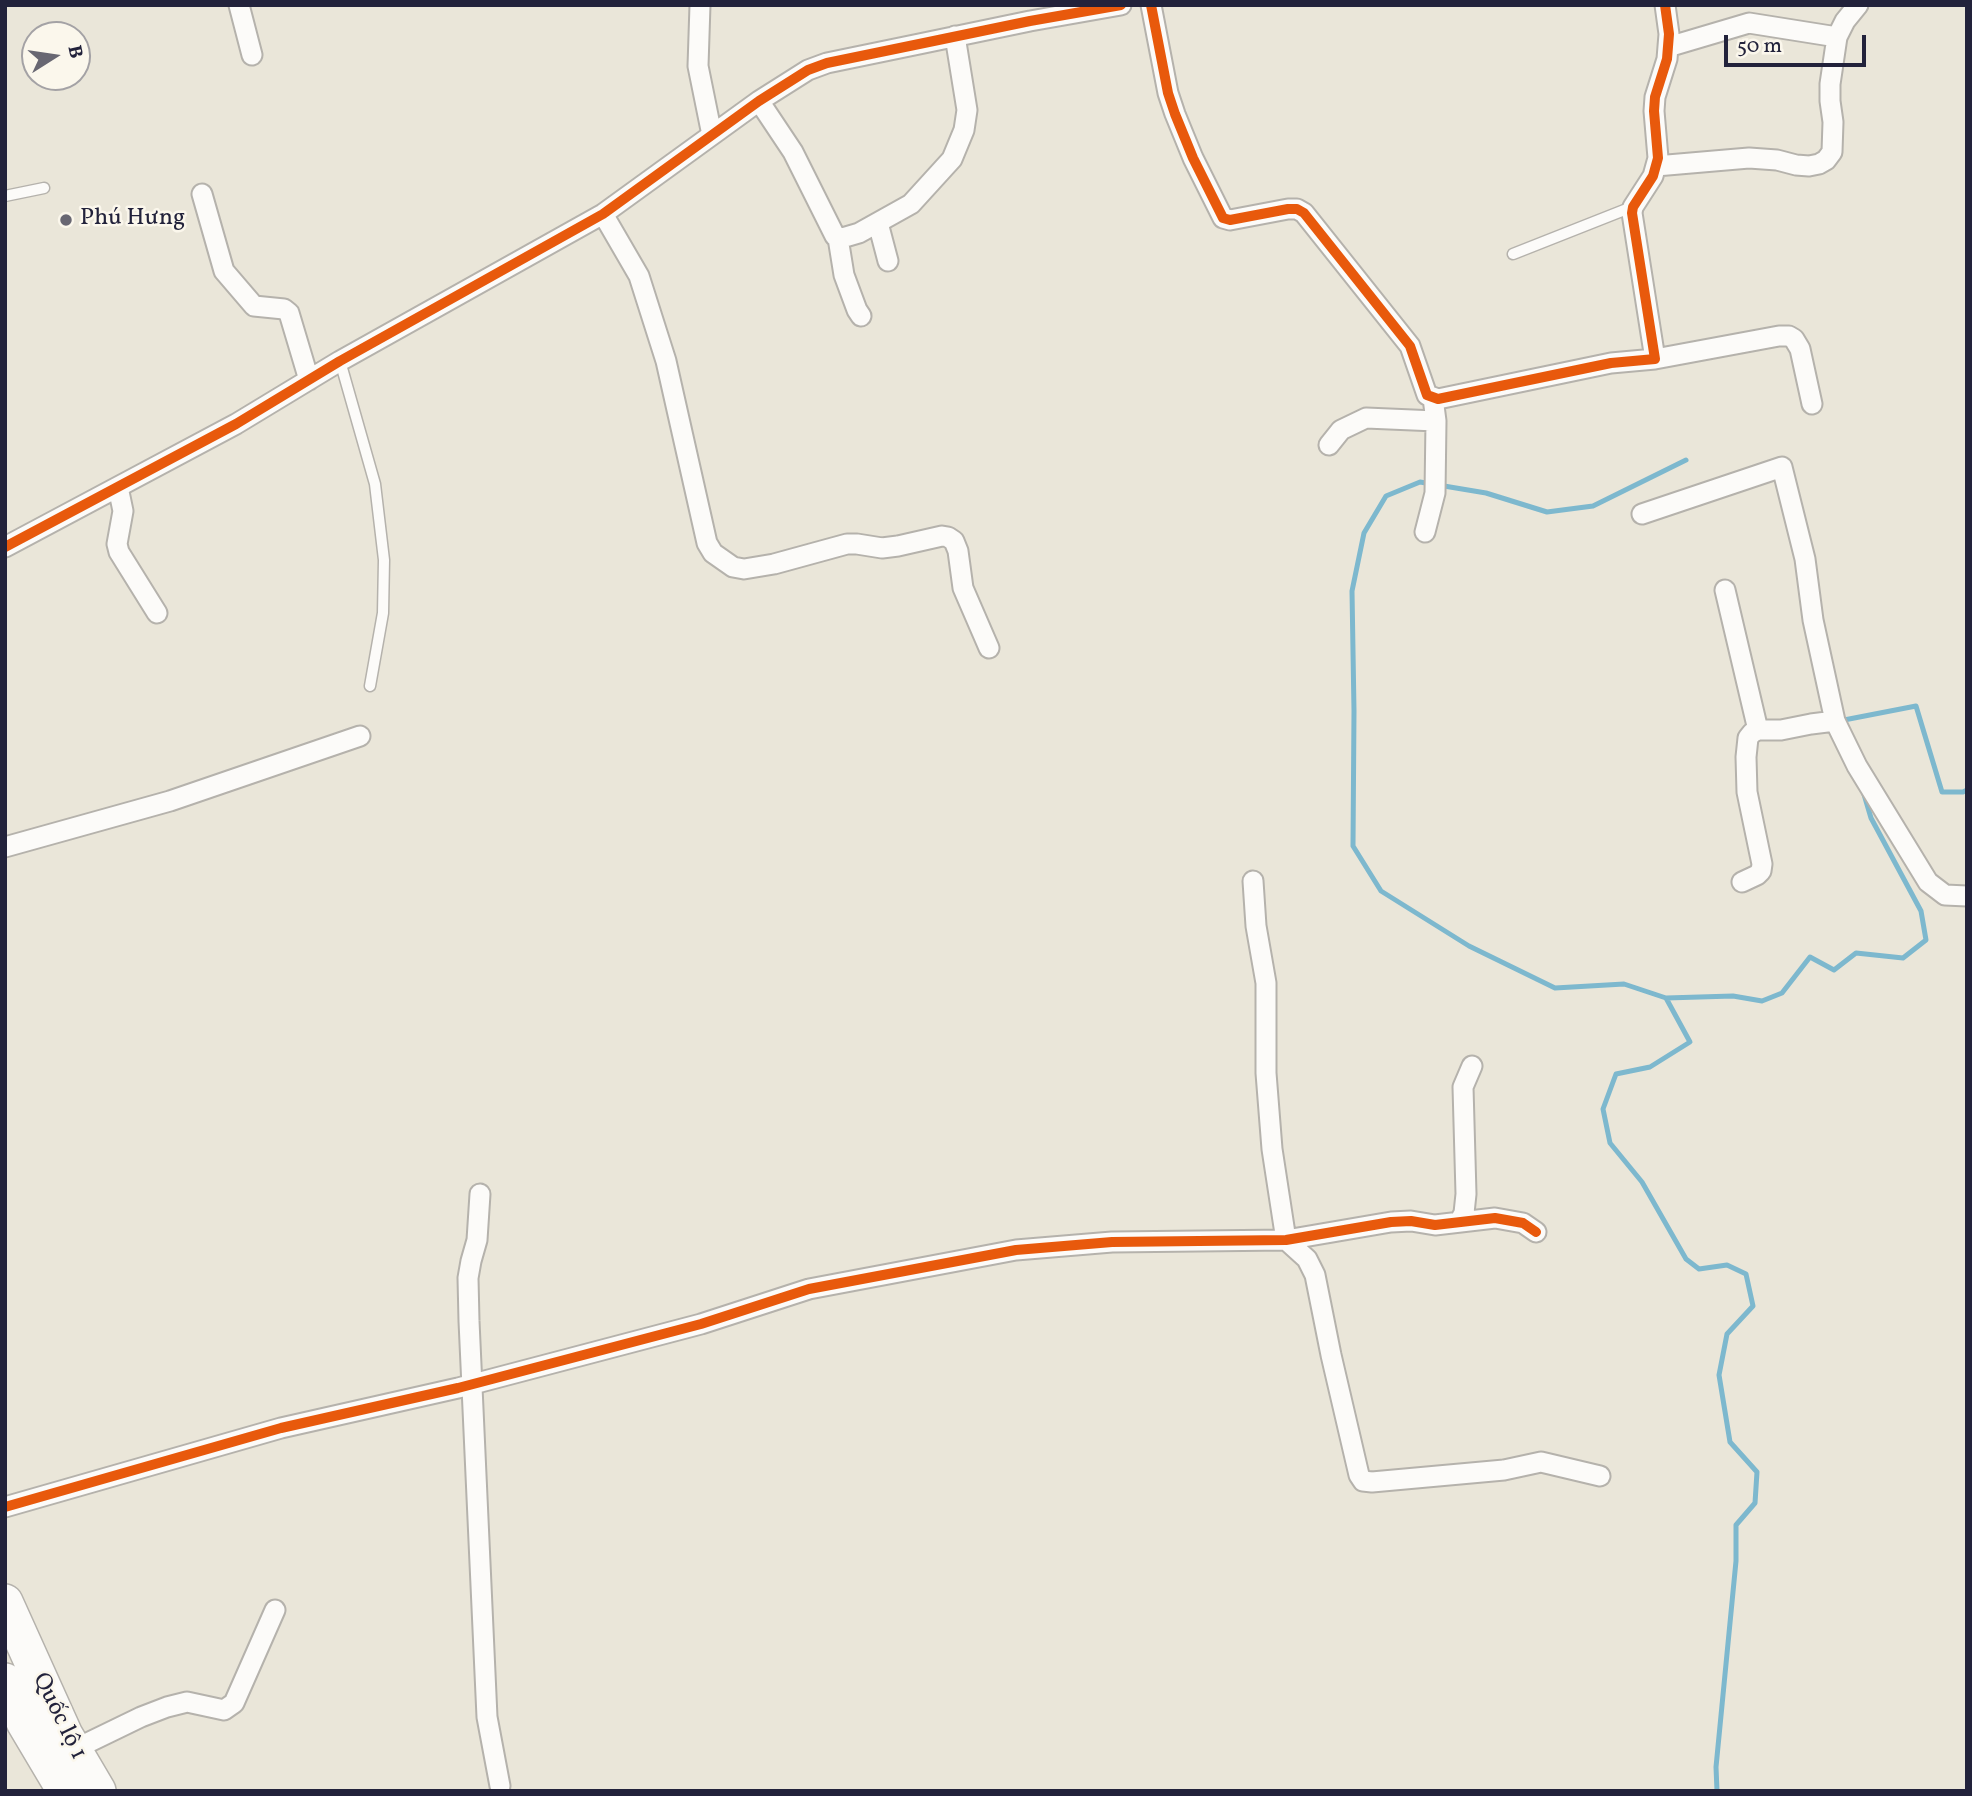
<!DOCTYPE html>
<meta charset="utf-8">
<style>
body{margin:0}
#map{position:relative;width:1972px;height:1796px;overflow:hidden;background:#eae6d9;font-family:Vollkorn,serif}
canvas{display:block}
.frame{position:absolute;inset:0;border:7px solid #22223b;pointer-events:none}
.north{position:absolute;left:21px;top:21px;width:70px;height:70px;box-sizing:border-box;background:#fbf7ec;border:2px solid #a4a2a5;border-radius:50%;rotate:78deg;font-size:19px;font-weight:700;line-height:28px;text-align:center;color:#22223b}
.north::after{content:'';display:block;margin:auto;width:24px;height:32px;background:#686772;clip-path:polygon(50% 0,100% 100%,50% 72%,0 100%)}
.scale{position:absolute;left:1724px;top:35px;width:142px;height:32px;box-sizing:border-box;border:4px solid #22223b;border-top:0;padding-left:9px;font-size:21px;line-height:24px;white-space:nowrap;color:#22223b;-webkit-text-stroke:5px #fbf7ec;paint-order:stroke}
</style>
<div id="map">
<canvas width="1972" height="1796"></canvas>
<div class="frame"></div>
<div class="north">B</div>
<div class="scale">50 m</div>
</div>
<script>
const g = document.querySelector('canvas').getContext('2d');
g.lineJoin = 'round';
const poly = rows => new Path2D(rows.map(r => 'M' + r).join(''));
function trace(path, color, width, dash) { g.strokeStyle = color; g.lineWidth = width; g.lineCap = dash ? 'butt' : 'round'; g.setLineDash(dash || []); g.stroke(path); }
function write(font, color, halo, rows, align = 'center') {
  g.font = font + ' Vollkorn,serif'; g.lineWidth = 5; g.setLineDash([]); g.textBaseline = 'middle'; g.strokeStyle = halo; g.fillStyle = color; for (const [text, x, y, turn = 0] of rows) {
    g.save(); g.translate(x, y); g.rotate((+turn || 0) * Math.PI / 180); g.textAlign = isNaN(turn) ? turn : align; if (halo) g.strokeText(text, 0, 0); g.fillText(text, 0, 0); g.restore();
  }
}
trace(poly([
 [1686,460,1593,506,1547,512,1486,493,1420,482,1386,496,1364,533,1352,591,1354,711,1353,846,1381,891,1469,946,1555,988,1624,984,1666,998,1690,1042,1650,1067,1616,1074,1603,1109,1610,1143,1642,1182,1686,1259,1699,1269,1727,1265,1746,1274,1753,1306,1727,1334,1719,1375,1730,1442,1757,1472,1755,1503,1736,1525,1736,1561,1716,1767,1717,1791],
 [1845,724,1844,720,1916,706,1942,792,1963,792,1967,790],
 [1666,998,1733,996,1762,1001,1782,993,1810,957,1834,970,1856,953,1903,958,1926,940,1921,911,1871,818,1863,791]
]), '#7db8ce', 5);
const lane = poly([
 [5,196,44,188],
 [1513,254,1632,207],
 [340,361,375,484,384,560,383,613,370,686]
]);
const street = poly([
 [239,5,252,55],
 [700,5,698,66,712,135],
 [1151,5,1168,93,1175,114,1193,158,1223,218,1230,220,1288,209,1297,209,1304,213,1410,346,1427,395,1438,399,1611,363,1655,359,1632,213,1633,207,1653,176,1658,158,1654,111,1655,97,1667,59,1669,34,1665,5],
 [1668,47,1749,23,1837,37],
 [759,101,793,152,835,236,842,238,859,233,911,204,952,159,964,130,967,110,955,36],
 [1656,166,1749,158,1777,160,1796,165,1809,166,1819,164,1826,160,1832,152,1833,122,1830,101,1830,84,1837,37,1845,21,1858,5],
 [202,194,224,271,254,306,284,309,289,313,309,380],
 [603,214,639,276,666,361,707,543,713,553,733,567,744,569,774,564,847,544,857,544,882,548,898,546,942,536,948,537,954,541,958,551,963,588,989,648],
 [878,223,888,261],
 [838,238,844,275,857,310,861,316],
 [1655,359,1779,336,1789,336,1794,339,1800,349,1812,404],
 [1329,445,1341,430,1366,418,1436,421],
 [118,487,123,511,117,544,119,552,157,613],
 [1642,514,1782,467,1805,559,1813,620,1835,721],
 [1425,532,1435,493,1436,421,1433,398],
 [5,547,236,424,340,361,603,214,759,101,808,70,827,63,924,43,1030,21,1121,5],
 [1725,590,1758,730],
 [5,847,170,801,360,736],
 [1253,881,1256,926,1266,983,1266,1073,1272,1149,1286,1240,1307,1259,1315,1275,1331,1355,1359,1475,1363,1481,1372,1482,1504,1470,1541,1462,1600,1476],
 [1742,882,1757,875,1761,871,1762,864,1747,792,1746,757,1748,738,1752,733,1758,730,1781,730,1811,724,1835,721,1857,766,1928,882,1945,895,1967,896],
 [480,1194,477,1240,471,1261,468,1278,469,1321,487,1717,500,1786],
 [1459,1222,1464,1213,1466,1194,1463,1087,1472,1066],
 [5,1507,281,1428,458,1388,701,1324,809,1289,1016,1250,1112,1242,1286,1240,1391,1222,1411,1221,1435,1225,1495,1218,1523,1223,1536,1232],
 [73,1750,141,1717,167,1707,187,1702,224,1710,234,1703,275,1610]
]);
const highway = poly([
 [5,1602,65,1735,98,1791],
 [5,1681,24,1722,65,1791]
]);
trace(lane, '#b5b2ac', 13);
trace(street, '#b5b2ac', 23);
trace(highway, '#b5b2ac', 38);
trace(lane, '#fcfbf9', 10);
trace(street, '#fcfbf9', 19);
trace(highway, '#fcfbf9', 35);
trace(poly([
 [1151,5,1168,93,1175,114,1193,158,1223,218,1230,220,1288,209,1297,209,1304,213,1410,346,1427,395,1438,399,1611,363,1655,359,1632,213,1633,207,1653,176,1658,158,1654,111,1655,97,1667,59,1669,34,1665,5],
 [5,547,236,424,340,361,603,214,759,101,808,70,827,63,924,43,1030,21,1121,5],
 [5,1507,281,1428,458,1388,701,1324,809,1289,1016,1250,1112,1242,1286,1240,1391,1222,1411,1221,1435,1225,1495,1218,1523,1223,1536,1232]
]), '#e8590c', 10);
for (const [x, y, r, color] of [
 [66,220,7,"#686772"]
]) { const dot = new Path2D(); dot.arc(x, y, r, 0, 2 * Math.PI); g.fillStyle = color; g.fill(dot); trace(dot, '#fbf7ec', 2.5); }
write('24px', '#22223b', '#fbf7ec', [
 ["Phú Hưng",80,220]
], 'left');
write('24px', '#22223b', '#fbf7ec', [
 ["Quốc lộ 1",58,1717,64]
]);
</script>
